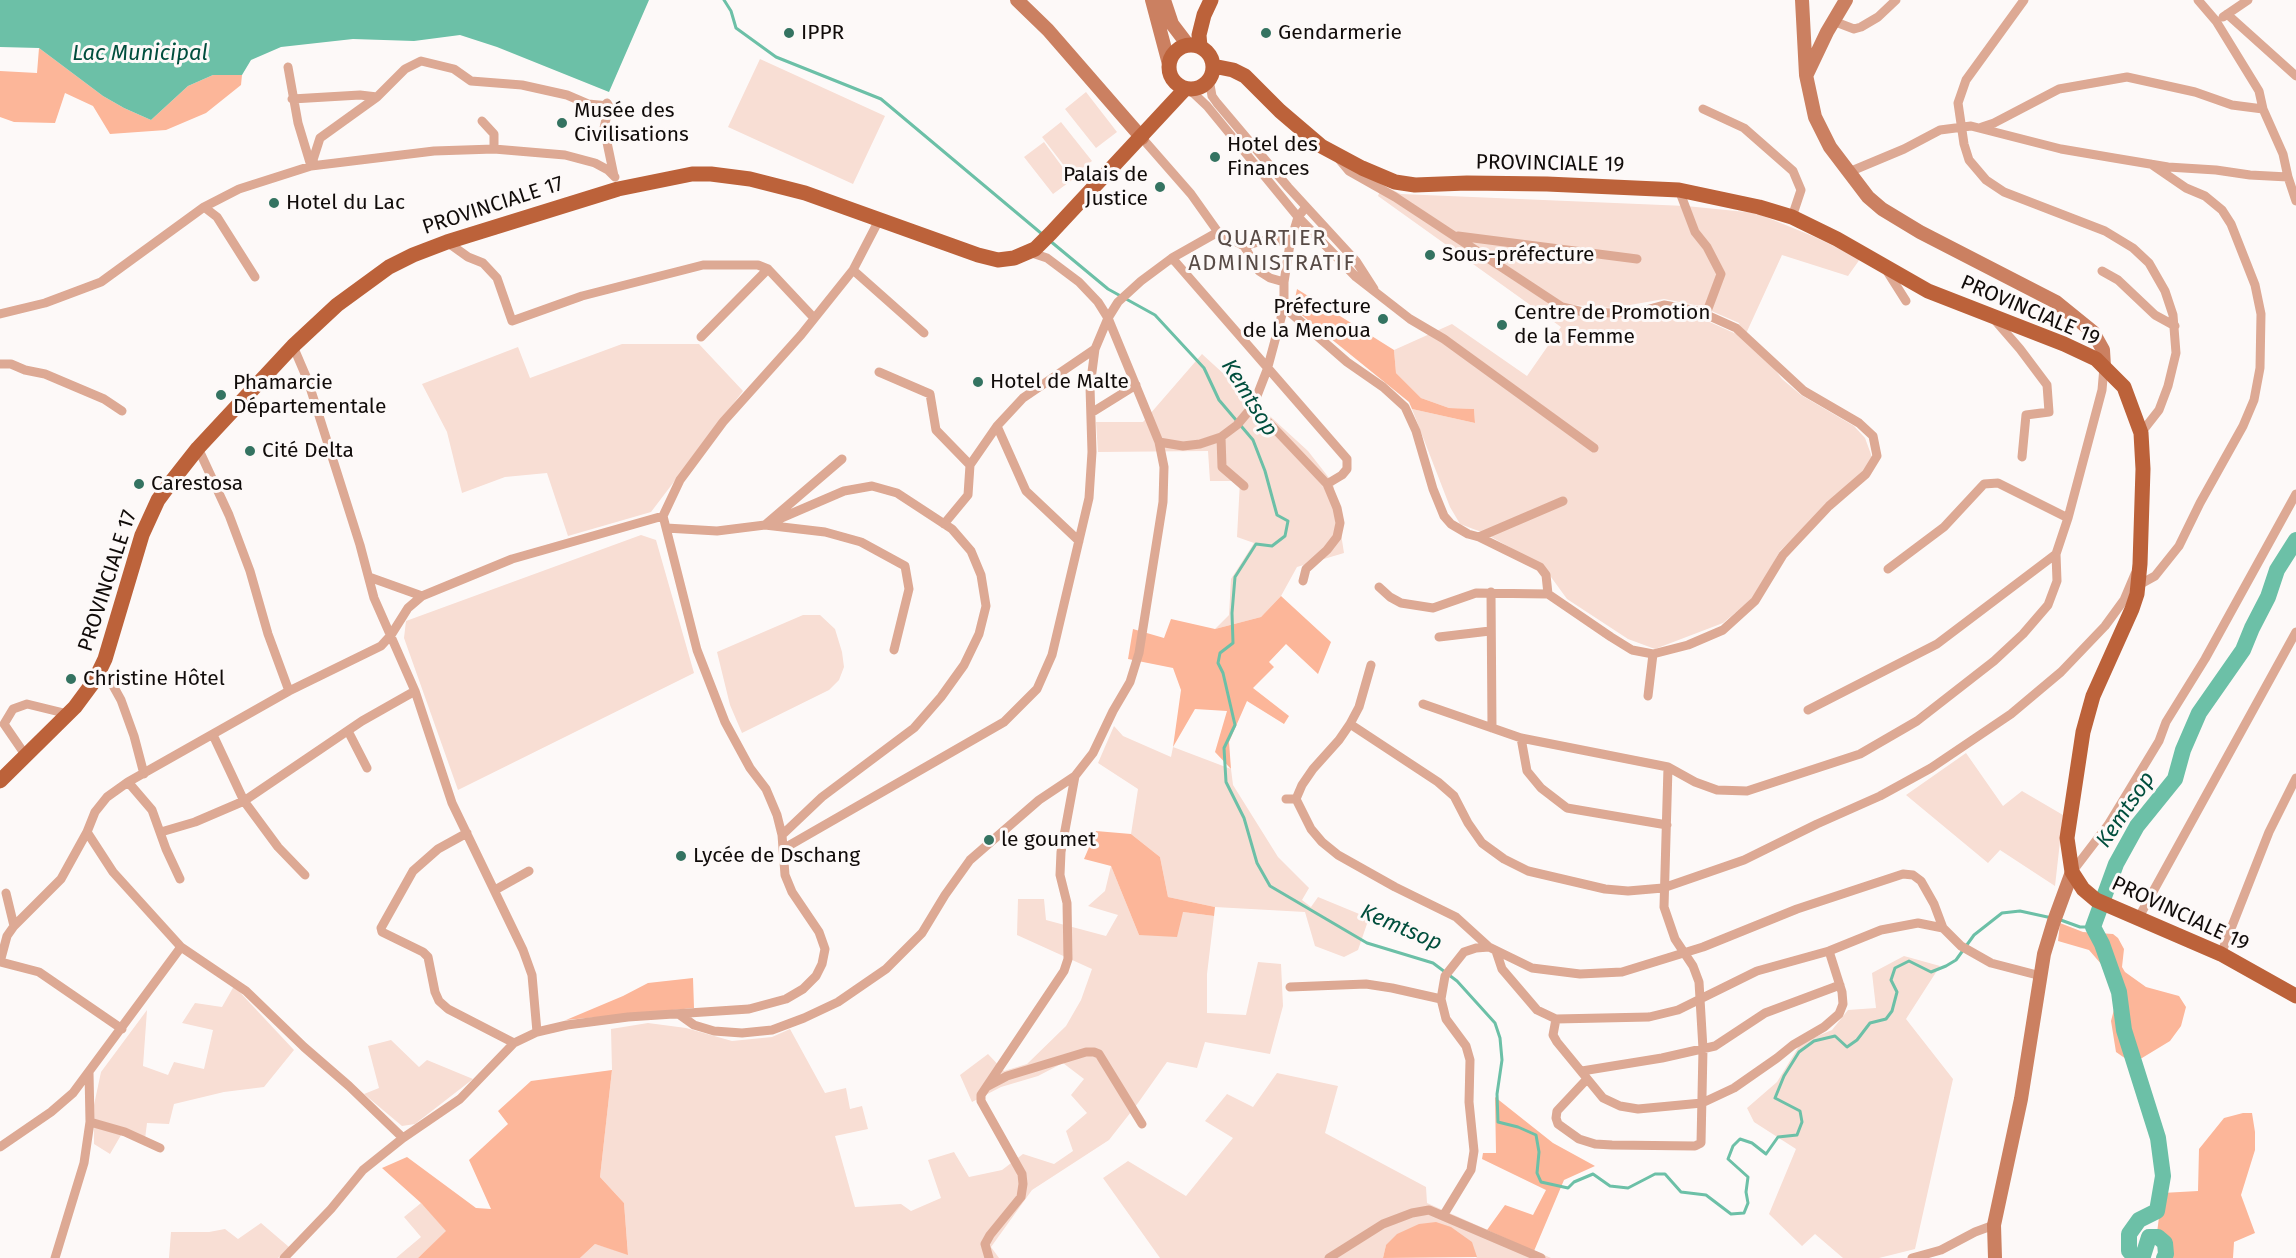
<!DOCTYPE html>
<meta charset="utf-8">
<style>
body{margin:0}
canvas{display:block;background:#fdf9f8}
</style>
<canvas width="2296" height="1258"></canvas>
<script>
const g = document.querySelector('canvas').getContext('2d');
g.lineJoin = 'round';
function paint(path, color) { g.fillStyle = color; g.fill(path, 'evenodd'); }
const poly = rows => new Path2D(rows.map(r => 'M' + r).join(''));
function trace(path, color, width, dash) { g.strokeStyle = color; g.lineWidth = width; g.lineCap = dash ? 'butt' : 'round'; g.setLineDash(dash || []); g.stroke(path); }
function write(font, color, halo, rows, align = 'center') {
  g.font = font + ' "Fira Sans",sans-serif'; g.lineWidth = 6; g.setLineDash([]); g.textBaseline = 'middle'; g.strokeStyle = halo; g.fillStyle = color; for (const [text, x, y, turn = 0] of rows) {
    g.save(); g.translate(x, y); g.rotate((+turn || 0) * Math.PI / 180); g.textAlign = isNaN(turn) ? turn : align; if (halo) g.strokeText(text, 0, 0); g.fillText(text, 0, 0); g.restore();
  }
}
paint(poly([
 [760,59,885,116,853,184,728,127],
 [1086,92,1117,132,1096,148,1065,109],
 [1061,122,1092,161,1072,176,1042,137],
 [1044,142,1072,180,1053,194,1024,157],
 [1382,185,1401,194,1686,206,1756,213,1815,237,1860,259,1848,276,1782,255,1744,338,1764,355,1782,379,1801,395,1854,426,1865,438,1872,457,1863,472,1780,551,1754,597,1723,623,1655,649,1628,639,1567,599,1543,566,1484,533,1460,524,1450,507,1412,409,1475,423,1474,409,1449,408,1421,398,1396,373,1394,350,1452,324,1527,376,1561,327,1378,196],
 [1664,299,1700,306,1739,323,1743,337,1694,315,1661,309,1638,317,1576,316,1568,314,1573,305,1613,308],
 [622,344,699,344,743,391,651,512,568,536,547,473,505,477,462,493,447,432,422,384,518,347,530,378],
 [1202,354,1308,451,1333,483,1344,553,1297,567,1281,596,1261,617,1215,629,1229,615,1231,579,1254,543,1237,537,1240,481,1210,481,1208,451,1098,452,1096,422,1143,422],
 [641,535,656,540,694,673,458,790,404,638,406,621],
 [803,615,820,615,835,629,842,652,844,667,839,680,829,690,742,733,730,705,717,652],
 [1114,726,1123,736,1171,757,1173,747,1231,769,1233,785,1278,857,1309,888,1302,900,1311,907,1318,897,1369,918,1358,950,1344,957,1315,946,1305,912,1215,907,1168,897,1160,857,1131,834,1138,789,1098,763],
 [1966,753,2003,806,2022,791,2063,815,2055,886,2000,850,1988,863,1906,795],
 [1111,866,1139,935,1183,912,1214,916,1207,974,1207,1013,1246,1015,1258,962,1281,964,1283,1006,1270,1054,1205,1042,1197,1068,1167,1062,1138,1103,1109,1140,1032,1190,991,1247,999,1258,580,1258,595,1244,628,1254,624,1203,600,1177,612,1070,611,1029,648,1023,686,1028,732,1041,772,1037,790,1029,825,1093,846,1088,850,1109,862,1106,868,1129,835,1136,855,1207,901,1204,911,1211,941,1198,928,1160,954,1152,969,1177,1002,1170,1023,1154,1054,1164,1073,1151,1066,1131,1087,1113,1071,1095,1084,1079,1063,1063,1038,1076,1001,1087,972,1102,960,1075,988,1054,1004,1071,1027,1064,1066,1026,1081,1000,1092,969,1017,935,1018,899,1044,899,1046,920,1106,936,1118,915,1088,906,1105,891],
 [1904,956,1940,966,1906,1019,1953,1079,1915,1249,1879,1258,1843,1258,1815,1234,1802,1246,1769,1214,1796,1149,1754,1122,1747,1108,1777,1082,1801,1043,1832,1030,1848,1010,1876,1008,1872,973],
 [234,986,294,1050,264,1087,224,1092,174,1104,169,1124,147,1123,145,1139,124,1130,110,1154,94,1144,94,1105,101,1072,147,1010,143,1066,168,1075,174,1062,204,1069,213,1030,182,1023,195,1003,222,1007],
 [391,1040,419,1067,427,1060,473,1079,415,1124,402,1126,364,1094,379,1088,368,1046],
 [1277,1073,1338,1086,1325,1133,1426,1187,1427,1203,1551,1258,1476,1258,1477,1257,1386,1245,1383,1258,1160,1258,1103,1178,1128,1161,1186,1196,1233,1138,1205,1121,1227,1094,1253,1107],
 [421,1203,447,1231,418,1258,396,1258,421,1237,404,1217],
 [261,1223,289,1247,278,1258,169,1258,171,1232,209,1232,225,1229,238,1239]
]), '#f8ded4');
paint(poly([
 [39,48,103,96,124,108,151,120,188,86,213,75,242,75,241,85,206,113,166,130,110,134,93,106,65,93,55,123,14,122,0,117,0,71,37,73],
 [1297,289,1394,350,1396,373,1421,398,1449,408,1474,409,1475,423,1412,409,1409,402,1293,308],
 [1281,596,1331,642,1318,674,1286,644,1269,662,1274,667,1253,688,1289,716,1284,724,1247,701,1229,742,1231,769,1215,752,1227,711,1195,709,1173,747,1181,690,1173,668,1128,659,1133,629,1164,638,1171,619,1215,629,1261,617],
 [1096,831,1131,834,1160,857,1168,897,1215,907,1214,916,1183,912,1177,937,1139,935,1111,866,1084,859],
 [2060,923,2083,932,2113,934,2118,938,2124,949,2122,967,2125,972,2146,987,2179,996,2186,1007,2181,1026,2170,1041,2142,1058,2129,1061,2116,1052,2111,1021,2116,1002,2117,989,2102,965,2089,950,2058,941],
 [693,978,694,1008,566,1020,623,996,648,983],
 [612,1070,600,1177,624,1203,628,1255,595,1244,580,1258,418,1258,446,1231,421,1203,382,1168,407,1157,476,1208,491,1209,469,1160,508,1124,498,1111,531,1081],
 [1495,1097,1553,1143,1595,1166,1564,1180,1534,1251,1487,1230,1505,1205,1533,1215,1546,1190,1482,1159,1483,1153,1496,1153],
 [2243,1113,2252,1113,2255,1132,2255,1150,2241,1195,2255,1233,2234,1242,2233,1258,2168,1258,2170,1252,2169,1241,2157,1233,2162,1193,2198,1191,2199,1149,2224,1118],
 [1436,1222,1451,1227,1472,1242,1477,1257,1383,1258,1386,1245,1397,1234,1419,1224]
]), '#fcb699');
paint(poly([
 [0,0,649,0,609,92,497,47,460,35,414,41,353,39,281,47,251,60,242,75,213,75,188,86,151,120,124,108,103,96,39,48,0,47]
]), '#6cc0a7');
trace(poly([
 [724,0,731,11,736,28,776,57,881,99,1042,234],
 [1049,240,1108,289,1155,315,1204,368,1219,400,1253,440,1265,471,1277,515,1288,521,1285,536,1272,546,1256,544,1235,577,1232,613,1233,643,1220,653,1218,663,1223,673,1235,725,1224,748,1226,782,1244,818,1257,863,1270,886,1367,943,1433,963,1457,981,1495,1023,1500,1038,1502,1060,1497,1094,1498,1122,1518,1127,1536,1135,1539,1152,1537,1173,1541,1182,1568,1188,1574,1182,1593,1174,1610,1186,1628,1188,1655,1174,1665,1174,1681,1192,1706,1195,1731,1214,1744,1213,1748,1203,1746,1192,1748,1177,1728,1159,1733,1146,1740,1139,1752,1143,1766,1154,1778,1137,1797,1135,1802,1122,1800,1111,1775,1098,1784,1076,1799,1052,1814,1041,1835,1036,1847,1047,1857,1040,1870,1023,1886,1019,1892,1011,1897,992,1891,980,1895,968,1909,961,1931,972,1946,966,1956,960,1974,935,2002,913,2020,911,2052,918],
 [2058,919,2080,927,2093,927]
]), '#6cc0a7', 3);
trace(poly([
 [2164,1258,2166,1254,2165,1243,2158,1237,2149,1237,2143,1256,2137,1258,2129,1251,2129,1234,2139,1220,2157,1211,2163,1176,2158,1138,2124,1030,2119,992,2102,944,2093,927,2116,864,2137,826,2175,779,2183,750,2199,713,2243,650,2252,628,2268,597,2277,570,2296,540]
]), '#6cc0a7', 16);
trace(poly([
 [2024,0,1966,80,1958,103,1964,144,1969,160,1986,180,2004,192,2105,231,2133,248,2149,263,2165,291,2173,315,2176,353,2168,386,2159,410,2141,433],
 [2198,0,2216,21,2259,91,2263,109,2283,154,2288,177],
 [2227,14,2296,76],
 [2223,17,2248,0],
 [1833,21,1854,29,1861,27,1878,17,1896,0],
 [288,67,298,123,311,166,320,138,377,97],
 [1209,79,1212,96,1217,103,1288,187,1356,261,1374,289],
 [1189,89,1207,106,1298,217,1356,277,1410,319,1444,339,1594,448],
 [292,99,360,95,377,97,405,69,421,61,454,69,471,81,522,85,567,95,588,104,609,106],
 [607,103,609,106,604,128,614,176],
 [1703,109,1744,128,1793,171,1801,190,1792,217],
 [482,121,494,134,494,149],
 [1982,127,1994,123,2059,89,2127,77,2195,92,2232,105,2263,109],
 [1339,159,1349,171,1395,197,1562,307,1583,312,1613,313,1639,312,1664,305,1698,311,1736,328,1804,391,1859,423,1873,436,1877,456,1866,474,1829,506,1783,555,1755,601,1723,630,1688,645,1653,654,1632,650,1611,637,1548,594,1476,593,1433,608,1401,603,1390,597,1379,587],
 [1849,172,1904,149,1940,130,1971,126,2061,149,2114,158,2168,167,2216,170,2250,175,2288,177,2296,201],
 [1679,190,1695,232,1707,247,1721,274,1706,314],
 [204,207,217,217,255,277],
 [1218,232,1244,246,1259,271,1270,278,1284,282],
 [1458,236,1637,259],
 [447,242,468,257,483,263,497,278,512,321,582,296,703,265,758,265,768,269,814,318],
 [1244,246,1262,241,1276,240,1290,244],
 [1172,258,1347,459,1347,469,1342,475,1327,484],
 [853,270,924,333],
 [1887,271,1906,301],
 [2102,271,2118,280,2155,315,2175,326],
 [1284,307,1347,362,1383,387,1405,407,1416,431,1433,489,1444,516,1451,524,1468,534,1479,537,1540,567,1546,575,1548,594],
 [0,314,45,303,101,282,204,207,239,189,311,166,434,151,494,149,565,155,595,163,608,170,615,177],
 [1994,319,2020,349,2047,385,2049,412,2026,415,2022,457],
 [701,337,768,269],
 [293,346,308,381,360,545,374,598,415,691,452,803,523,950,532,975,537,1032],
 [0,364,11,364,25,370,45,374,104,399,122,411],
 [879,372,930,394,936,430,970,465],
 [1253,406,1327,484,1337,508,1340,523,1337,537,1327,550,1306,569,1303,581],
 [1091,413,1136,385],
 [997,426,1026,491,1079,541],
 [1221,437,1222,467,1244,486],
 [1159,442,1183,446,1200,444,1221,437,1237,425,1253,406,1267,370,1284,307,1284,282,1290,244,1298,217,1306,207],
 [198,448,229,515,250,571,268,634,289,691],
 [842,459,765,525,825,532,861,542,905,566,909,589,894,650],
 [944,524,968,495,970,465,997,426,1023,398,1095,349],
 [666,528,717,531,765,525,844,491,872,486,897,493,952,529,971,551,981,575,986,606,979,634,964,665,941,697,914,728,822,797,782,835],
 [1479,537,1563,501],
 [1888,569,1944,527,1984,484,1998,483,2068,518],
 [369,577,422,596],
 [2137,586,2155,576,2179,546,2200,503,2243,426,2254,400,2260,368,2261,314,2255,285,2231,224,2222,210,2205,196,2186,188,2151,164],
 [1491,592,1492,728],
 [1439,637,1490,631],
 [100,671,111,682,121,700,134,736,144,774],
 [1648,696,1653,654],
 [1423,704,1521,738,1668,767,1695,782,1717,790,1747,791,1860,754,1917,721,1994,661,2023,634,2048,605,2057,581,2056,554,2068,518,2102,390,2104,367],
 [1808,710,1937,644,2056,554],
 [1350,724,1438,782,1454,796,1468,823,1482,843,1504,859,1528,871,1605,889,1628,891,1663,888,1744,860,1817,824,1880,796,1931,768,2011,714,2061,672,2105,626,2124,600,2135,574],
 [348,731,367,768],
 [213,735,244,801,278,847,305,875],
 [1521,738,1527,771,1541,788,1567,808,1667,825],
 [26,756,4,724,13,709,27,704,68,714],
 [128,782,152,810,166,849,180,879],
 [1286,799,1296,799,1311,829,1322,842,1338,855,1395,887,1456,917,1489,947,1532,968,1580,974,1622,972,1703,947,1797,909,1903,874,1913,875,1921,881,1934,904,1943,928],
 [1296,799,1302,785,1313,769,1339,740,1350,724,1359,707,1371,665],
 [161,832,195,822,244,801,362,721,415,691],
 [467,833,438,849,413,871,381,928,382,932,423,952,428,957,435,992,439,1001,448,1009,514,1043],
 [783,849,1004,722,1037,689,1052,655,1089,498,1092,452,1090,387,1095,349,1108,318,1098,302,1079,282,1047,258,1029,252],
 [2072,872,2108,825,2159,741,2166,722,2205,659,2296,494],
 [495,890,529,871],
 [6,893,14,926],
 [2139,917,2296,632],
 [181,947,246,991,304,1047,349,1086,403,1138],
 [1496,951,1502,969,1537,1010,1556,1019,1649,1017,1678,1010,1757,971,1829,951,1881,930,1918,923,1943,928,1961,946,1991,963,2041,976],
 [2221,954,2269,832,2296,778],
 [0,962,7,936,14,926,61,879,87,832],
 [1,962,39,972,122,1029],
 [1290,987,1366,984,1392,988,1441,999],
 [680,1015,694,1025,714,1031,742,1033,772,1030,804,1018,838,1002,886,969,922,933,945,895,970,860,1039,800,1075,776,1093,753,1113,711,1130,682,1139,653,1163,502,1164,467,1159,442,1108,318,1118,302,1141,281,1172,258,1218,232,1191,194,1142,138],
 [1556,1019,1553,1035,1557,1042,1603,1098,1620,1106,1638,1109,1702,1103,1734,1088,1777,1058,1793,1045,1824,1027,1839,1014,1843,1004,1842,992,1829,951],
 [1582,1071,1662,1058,1715,1046,1765,1013,1840,985],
 [1587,1079,1557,1111,1556,1118,1558,1124,1579,1139,1595,1144,1612,1145,1695,1146,1701,1143,1703,1049,1699,982,1693,966,1675,939,1664,907,1668,767],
 [988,1086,1007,1076,1086,1052,1094,1052,1099,1054,1142,1124],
 [90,1122,125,1132,160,1148],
 [0,1147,51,1112,73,1093,181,947,113,872,87,832,95,812,107,797,128,782,289,691,381,646,391,635,408,608,422,596,512,559,663,516],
 [1443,1216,1471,1170,1474,1151,1469,1102,1470,1060,1466,1046,1446,1019,1441,999,1445,976,1464,952,1476,948,1489,947],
 [55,1258,84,1163,90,1122,89,1072],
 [284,1258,331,1209,363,1170,403,1138,460,1099,514,1043,537,1032,567,1025,628,1017,749,1009,786,999,803,989,816,976,822,964,825,949,819,932,792,892,785,875,782,835,777,815,766,789,750,768,725,722,697,650,663,516,680,480,723,422,801,335,853,270,879,220],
 [989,1258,985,1244,990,1235,1021,1197,1023,1184,1022,1174,981,1101,981,1095,1064,971,1068,959,1067,903,1060,875,1061,852,1075,776],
 [1329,1258,1383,1224,1412,1213,1429,1210,1541,1258],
 [1912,1258,1941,1250,1975,1232,1994,1225]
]), '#dda994', 9);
trace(poly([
 [1017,0,1048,30,1142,138],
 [1152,0,1169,64],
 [1164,0,1172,24,1188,45],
 [1802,0,1806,75,1815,117,1830,147,1868,197,1882,209,1920,232,2056,302,2093,332,2103,350,2104,367],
 [1807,74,1827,32,1846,0],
 [1995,1258,1994,1225,2021,1099,2044,954,2054,921,2072,872]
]), '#cb8061', 14);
trace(poly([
 '1169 67a22 22 0 1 1 44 0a22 22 0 1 1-44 0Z',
 [1200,47,1199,35,1204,15,1211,0],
 [1213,66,1233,70,1245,76,1280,111,1321,146,1362,168,1395,182,1415,185,1467,183,1547,184,1679,190,1759,207,1792,217,1837,239,1928,291,2064,344,2096,359,2124,387,2141,433,2143,469,2140,564,2137,594,2132,609,2093,696,2083,732,2067,838,2072,872,2083,889,2096,900,2221,954,2296,996],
 [0,781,75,707,95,680,105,659,142,535,158,500,172,481,198,448,293,346,337,305,389,267,413,255,447,242,618,189,692,174,711,174,750,179,805,193,978,255,998,260,1014,258,1035,249,1051,233,1185,89]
]), '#bc623a', 15);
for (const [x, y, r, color] of [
 [789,33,6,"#347361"],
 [1266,33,6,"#347361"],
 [562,123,6,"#347361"],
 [1215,157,6,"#347361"],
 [1160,187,6,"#347361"],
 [274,203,6,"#347361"],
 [1430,255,6,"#347361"],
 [1383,319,6,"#347361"],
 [1502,325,6,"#347361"],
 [978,382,6,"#347361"],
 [221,395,6,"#347361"],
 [250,451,6,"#347361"],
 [139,484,6,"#347361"],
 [71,679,6,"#347361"],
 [989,840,6,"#347361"],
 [681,856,6,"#347361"]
]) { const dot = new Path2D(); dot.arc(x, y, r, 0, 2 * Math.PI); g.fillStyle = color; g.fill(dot); trace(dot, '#fdf9f8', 2); }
write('21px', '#110c0a', '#fdf9f8', [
 ["IPPR",801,33],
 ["Gendarmerie",1278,33],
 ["Musée des",574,111],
 ["Civilisations",574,135],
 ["Hotel des",1227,145],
 ["Finances",1227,169],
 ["Palais de",1148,175,"right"],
 ["Justice",1148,199,"right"],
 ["Hotel du Lac",286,203],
 ["Sous-préfecture",1442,255],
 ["Préfecture",1371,307,"right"],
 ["de la Menoua",1371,331,"right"],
 ["Centre de Promotion",1514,313],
 ["de la Femme",1514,337],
 ["Hotel de Malte",990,382],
 ["Phamarcie",233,383],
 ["Départementale",233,407],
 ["Cité Delta",262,451],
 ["Carestosa",151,484],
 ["Christine Hôtel",83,679],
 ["le goumet",1001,840],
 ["Lycée de Dschang",693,856]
], 'left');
write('21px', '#110c0a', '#fdf9f8', [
 ["PROVINCIALE 19",1550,164,1],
 ["PROVINCIALE 17",493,206,-18],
 ["PROVINCIALE 19",2030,311,23],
 ["PROVINCIALE 17",108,581,-72],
 ["PROVINCIALE 19",2180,914,25]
]);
write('italic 22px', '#014e3d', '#fdf9f8', [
 ["Lac Municipal",140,54],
 ["Kemtsop",1249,398,58],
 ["Kemtsop",2126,810,-56],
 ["Kemtsop",1401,928,23]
]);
g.letterSpacing = '1.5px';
write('22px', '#584b46', '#fdf9f8', [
 ["QUARTIER",1272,239],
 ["ADMINISTRATIF",1272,264]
]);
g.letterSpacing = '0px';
</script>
